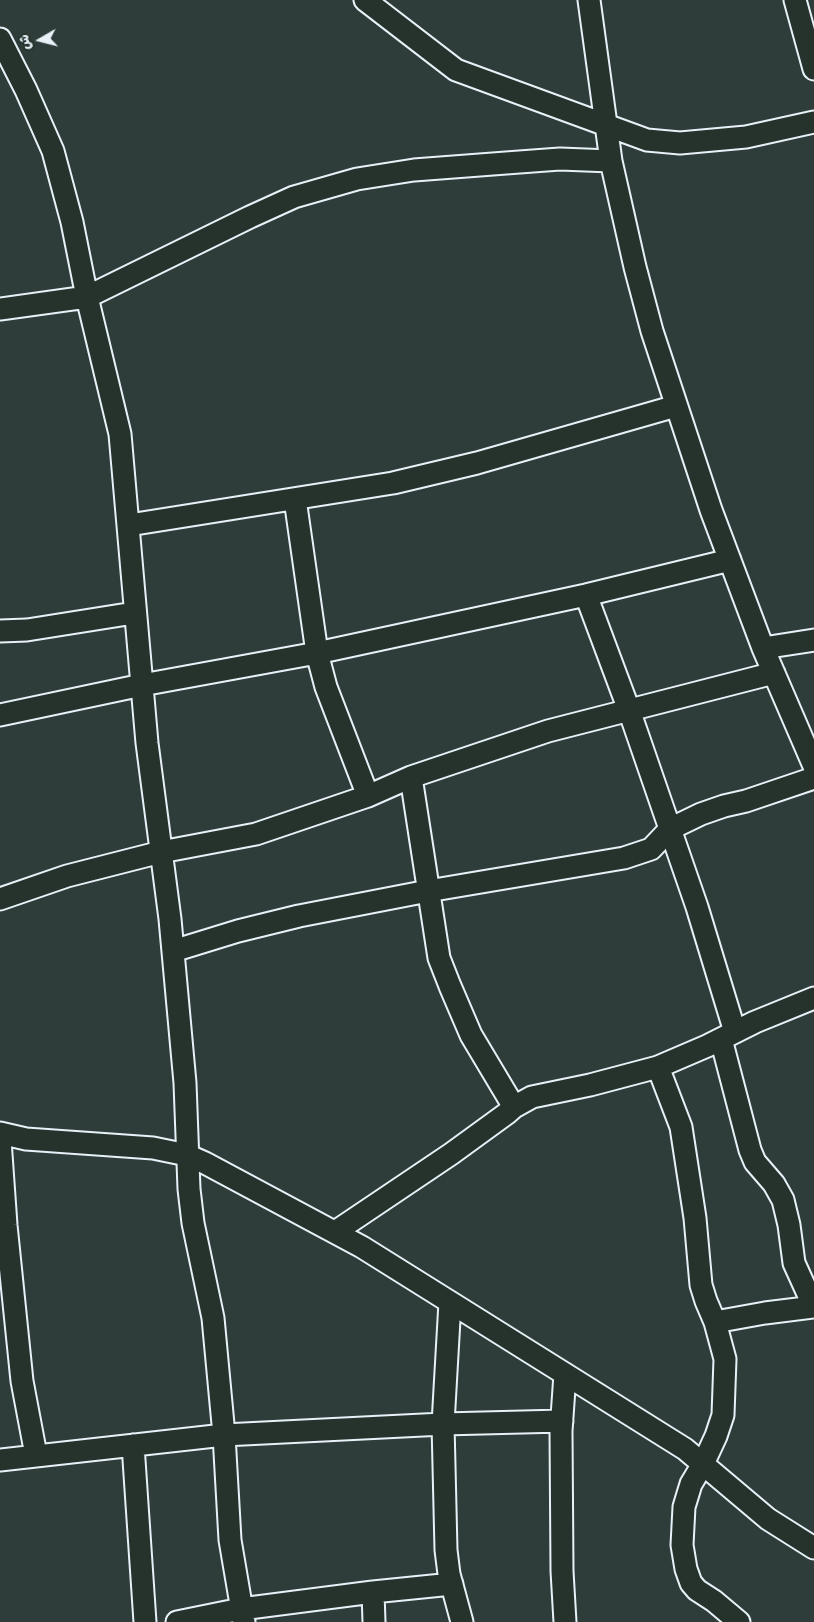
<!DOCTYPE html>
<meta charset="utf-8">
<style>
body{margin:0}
#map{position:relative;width:814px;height:1622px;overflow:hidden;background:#2f3d3a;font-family:Mynerve,"Playpen Sans Arabic",sans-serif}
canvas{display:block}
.north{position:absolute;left:15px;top:15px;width:50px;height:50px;-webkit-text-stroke:4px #26332d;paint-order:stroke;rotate:262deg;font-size:14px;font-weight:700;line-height:20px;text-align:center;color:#e8f1f8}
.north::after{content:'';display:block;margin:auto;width:18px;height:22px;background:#e8f1f8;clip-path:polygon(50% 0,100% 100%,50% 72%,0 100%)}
</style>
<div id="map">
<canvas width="814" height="1622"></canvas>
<div class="north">ش</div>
</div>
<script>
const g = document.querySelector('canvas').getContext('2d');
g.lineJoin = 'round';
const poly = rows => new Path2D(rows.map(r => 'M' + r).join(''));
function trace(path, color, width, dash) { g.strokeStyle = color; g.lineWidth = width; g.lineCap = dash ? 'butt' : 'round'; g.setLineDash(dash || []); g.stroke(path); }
const street = poly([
 [365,0,456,70,647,140,680,143,746,137,814,122],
 [589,0,611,161,635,267,652,331,711,510,763,648,814,766],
 [795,0,814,69],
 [0,39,26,90,53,151,72,222,87,297,120,434,147,743,170,919,185,1083,189,1189,193,1223,213,1318,224,1435,230,1540,244,1622],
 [0,309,87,297,250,217,294,197,357,179,414,170,506,163,560,159,611,161],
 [295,499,317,653,326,687,368,796],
 [129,525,393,483,477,463,676,406],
 [586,595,629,710,697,907,735,1032],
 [0,631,27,630,134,613],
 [763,648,814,640],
 [0,715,142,685,317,653,586,595,730,560],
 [411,777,439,958,450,986,471,1035,514,1107],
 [0,899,67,876,161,852,256,834,368,796,411,777,548,731,774,673],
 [173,951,238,931,299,916,428,891,624,858,651,849,670,829,701,814,724,806,746,801,814,778],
 [721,1039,750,1150,755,1162,774,1184,783,1200,789,1225,794,1263,814,1307],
 [658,1067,681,1127,695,1218,701,1285,706,1301,715,1322,725,1359,723,1415,716,1436,703,1464,691,1484,684,1507,682,1545,686,1569,691,1583,697,1590,714,1601,739,1622],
 [0,1133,26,1139,153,1148,187,1155,205,1163,362,1247,685,1449,768,1519,814,1548],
 [0,1140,6,1225,22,1381,36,1455],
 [335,1232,451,1154,506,1114,514,1107,532,1097,590,1085,658,1067,707,1046,755,1022,814,998],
 [450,1302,443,1424,446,1550,449,1574,462,1622],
 [715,1322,765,1313,814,1307],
 [565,1374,561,1431,562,1571,565,1622],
 [133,1445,145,1622],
 [0,1460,224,1435,443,1424,562,1421],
 [373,1592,374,1622],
 [177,1622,241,1609,373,1592,452,1584]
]);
trace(street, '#e8f1f8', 25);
trace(street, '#26332d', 21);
</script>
